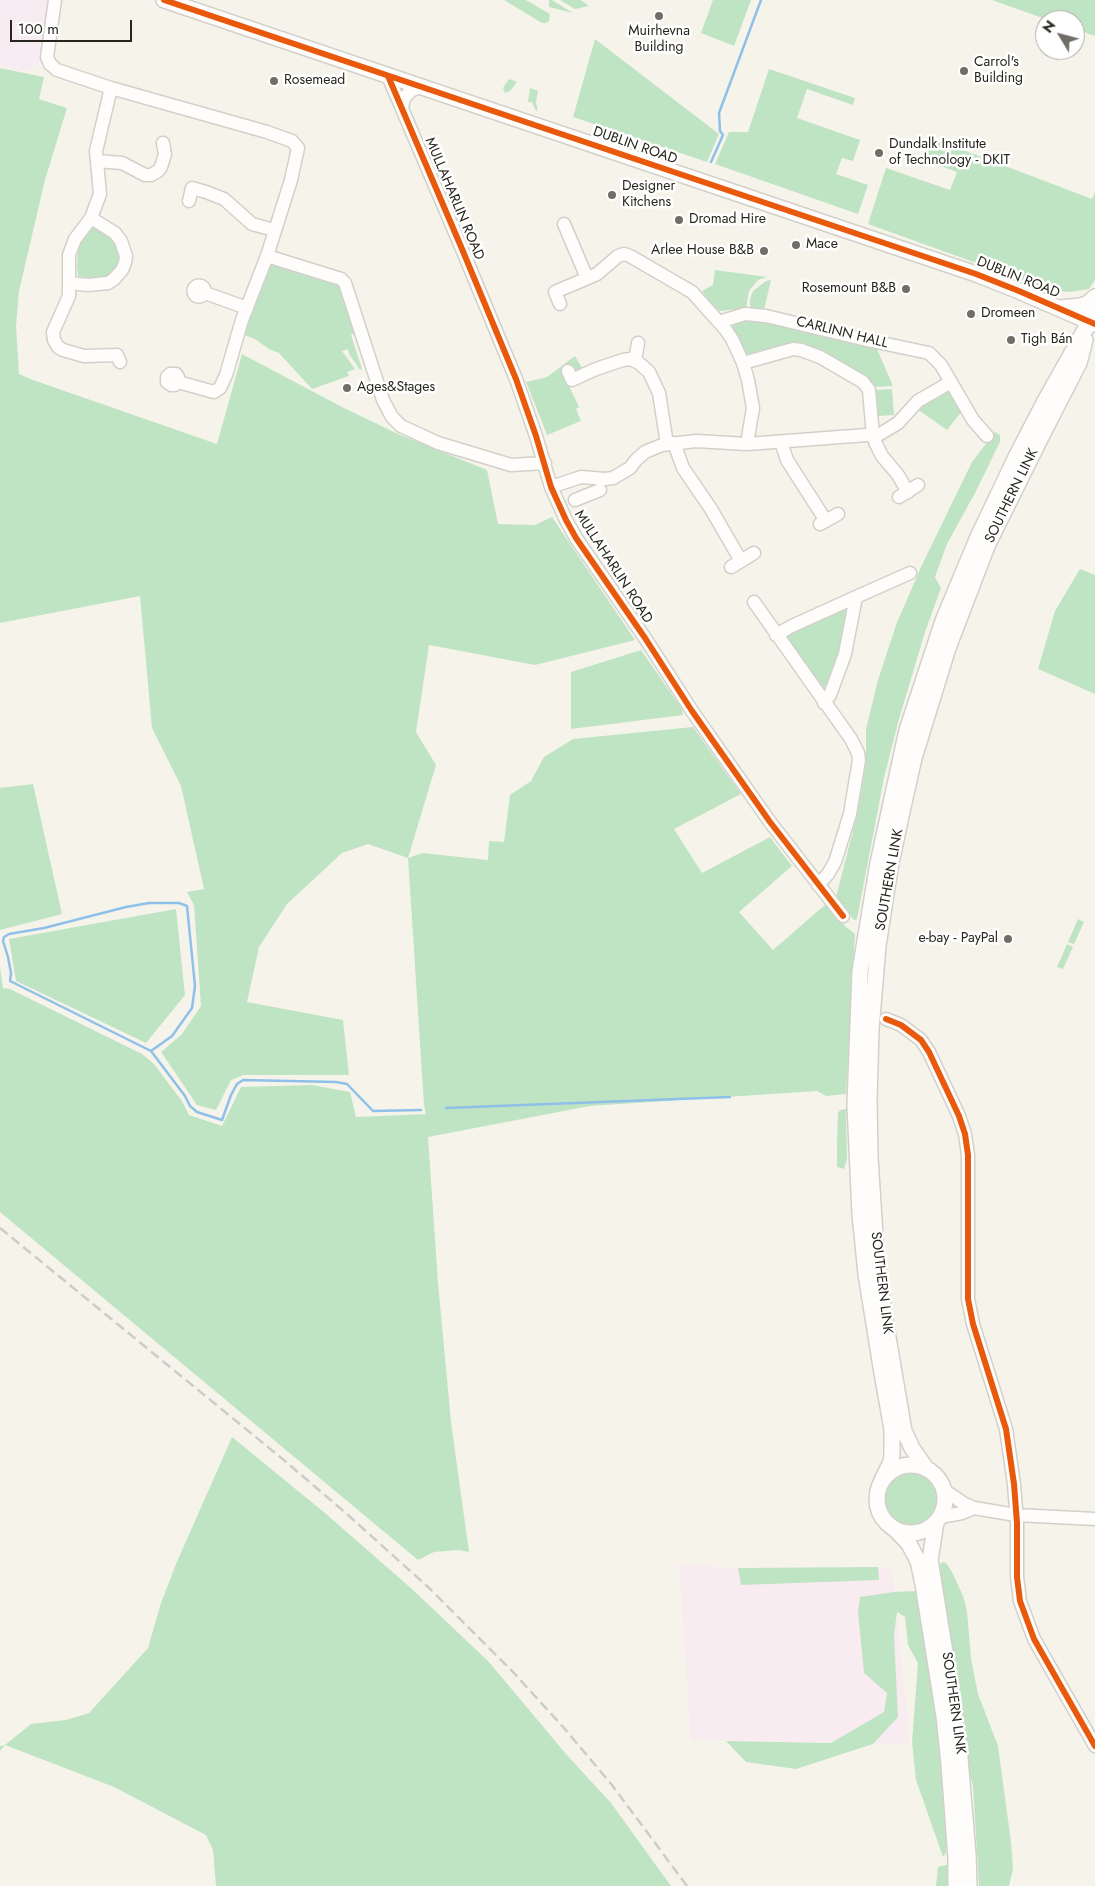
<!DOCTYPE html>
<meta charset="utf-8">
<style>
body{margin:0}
#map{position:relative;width:1095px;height:1886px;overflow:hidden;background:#f6f4ea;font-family:Jost,sans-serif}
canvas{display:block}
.north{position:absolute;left:1035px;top:10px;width:50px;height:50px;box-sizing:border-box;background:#fff;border:1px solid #a8a8a5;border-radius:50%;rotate:307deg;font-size:14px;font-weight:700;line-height:20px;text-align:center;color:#26251e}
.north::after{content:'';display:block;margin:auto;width:18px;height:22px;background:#6f6d65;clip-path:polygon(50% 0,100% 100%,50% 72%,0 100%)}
.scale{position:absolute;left:10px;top:20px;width:122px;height:22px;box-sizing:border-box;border:2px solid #26251e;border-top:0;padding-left:6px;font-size:15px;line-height:18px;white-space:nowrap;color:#26251e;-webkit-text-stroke:4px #fff;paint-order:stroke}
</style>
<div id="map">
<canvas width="1095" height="1886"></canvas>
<div class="north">N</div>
<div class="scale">100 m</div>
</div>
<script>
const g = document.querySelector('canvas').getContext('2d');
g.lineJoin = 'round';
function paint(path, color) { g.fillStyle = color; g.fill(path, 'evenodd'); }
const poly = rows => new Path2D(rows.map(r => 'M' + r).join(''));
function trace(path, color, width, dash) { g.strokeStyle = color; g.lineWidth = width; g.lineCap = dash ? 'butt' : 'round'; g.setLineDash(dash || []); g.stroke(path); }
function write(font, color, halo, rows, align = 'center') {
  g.font = font + ' Jost,sans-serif'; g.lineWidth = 5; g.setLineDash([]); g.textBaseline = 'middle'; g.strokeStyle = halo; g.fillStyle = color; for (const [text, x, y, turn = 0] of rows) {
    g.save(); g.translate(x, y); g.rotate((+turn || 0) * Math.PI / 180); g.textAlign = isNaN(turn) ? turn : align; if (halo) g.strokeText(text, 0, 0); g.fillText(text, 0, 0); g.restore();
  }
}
paint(poly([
 [679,1565,738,1568,892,1567,910,1744,691,1740]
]), '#f9ecf0');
paint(poly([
 [0,0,50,0,39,63,26,72,0,67]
]), '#f7ecf2');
paint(poly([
 [504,0,526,0,550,14,549,21,546,23,542,23],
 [549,0,552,0,573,13,549,7],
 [560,0,581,0,589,6,575,9],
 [713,0,751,0,734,46,701,33],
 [992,0,1095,0,1095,36,1075,29,1075,20,1048,20],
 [595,39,719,134,707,162,573,117],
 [0,68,44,77,39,99,67,108,45,180,19,291,16,326,19,374,33,380,217,444,242,354,342,407,398,434,487,470,498,524,535,525,552,517,635,640,535,665,429,645,416,732,436,765,408,858,423,853,488,860,489,841,504,842,510,795,531,781,544,757,573,739,693,727,741,794,674,829,702,873,770,837,792,866,739,912,773,950,826,904,846,927,855,934,846,1094,826,1096,817,1091,590,1106,428,1137,438,1283,451,1422,469,1552,459,1550,434,1552,418,1560,0,1212,0,968,3,988,10,989,142,1054,154,1064,182,1101,189,1115,222,1126,241,1087,312,1085,350,1092,356,1117,426,1114,424,1105,408,858,368,844,342,853,287,904,259,947,247,1002,343,1020,349,1075,244,1075,231,1080,216,1110,197,1105,161,1052,182,1034,201,1006,194,905,187,892,204,889,181,786,152,728,140,596,0,623],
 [769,69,855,98,853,105,807,89,797,118,860,140,853,161,842,158,836,174,868,185,858,214,715,164,729,132,748,132],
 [509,79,517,82,510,91,505,93,503,88],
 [530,88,538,91,536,102,538,112,535,109,532,102,528,102],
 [929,137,1092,199,1095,192,1095,280,1089,289,1069,292,1051,290,868,224,886,168,950,190,957,172,921,159],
 [93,227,114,239,121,256,114,271,108,276,99,279,78,276,77,266,78,252,82,239],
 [268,262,339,282,358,332,351,335,362,369,360,370,349,354,348,349,342,351,355,369,347,372,349,376,312,389,279,353,269,349,255,339,244,335],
 [715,270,767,277,758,280,749,291,746,308,720,311,715,308,702,291,713,285],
 [771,280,764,310,750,308,750,299,753,291,766,281],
 [750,319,878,346,877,349,893,386,873,387,810,347,750,356,746,354,742,349,732,329,733,324,738,320],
 [575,356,582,368,576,371,573,365,562,371,579,407,576,409,581,421,547,435,526,382,547,377],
 [892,389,894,415,878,416,876,390],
 [947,392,952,394,962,411,947,430,917,409],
 [995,432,1000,435,1000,442,975,493,947,544,935,577,941,588,925,632,899,719,884,778,857,919,854,920,836,897,858,811,866,762,866,729,878,680,896,625,921,567,972,462],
 [1080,569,1095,575,1095,694,1038,669,1055,611],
 [842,609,847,611,850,618,831,682,828,687,821,688,786,643,786,635],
 [641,650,682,709,683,715,571,729,571,672],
 [33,784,62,914,0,930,0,788],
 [176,909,185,995,146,1043,16,981,9,939],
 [1078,919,1084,922,1074,944,1068,942],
 [1067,944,1073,947,1063,969,1057,967],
 [846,1109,847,1159,844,1169,837,1167,837,1140,838,1113,840,1110],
 [232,1437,325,1513,412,1589,489,1662,566,1754,611,1803,671,1886,216,1886,213,1850,206,1835,114,1787,5,1745,0,1751,0,1746,5,1745,31,1724,66,1720,89,1713,148,1648,161,1603,176,1564],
 '885 1500a27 27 0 1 1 54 0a27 27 0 1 1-54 0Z',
 [942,1562,946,1563,952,1572,963,1596,967,1611,971,1659,978,1694,998,1746,1011,1842,1013,1869,1009,1886,979,1886,973,1786,967,1763,961,1700,942,1585,940,1564],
 [878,1567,879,1580,741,1585,738,1568],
 [916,1591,947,1793,946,1853,943,1857,916,1780,912,1742,918,1663,908,1645,905,1617,897,1612,894,1635,898,1717,873,1744,796,1769,746,1762,726,1741,831,1743,884,1712,887,1693,864,1673,858,1612,860,1597,894,1592],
 [950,1864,950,1886,936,1886,938,1867]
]), '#bfe4c4');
trace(poly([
 [711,162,723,135,720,131,719,113,761,0],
 [151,1051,172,1036,192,1008,195,986,187,906,179,903,149,903,126,907,44,928,9,934,4,937,3,941,8,957,11,973,10,981,151,1051,185,1096,190,1106,197,1112,222,1120,231,1095,237,1084,243,1080,336,1082,347,1084,373,1111,421,1110],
 [446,1108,730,1097]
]), '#8ec0e9', 2.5);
const minor = poly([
 [55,0,47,57,50,64,57,70,111,88,267,132,292,141,298,148,291,180,267,256,242,320,226,375,220,388,214,392,178,382,175,385,171,385,167,382,167,377,170,374,176,374,178,377,178,382],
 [388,76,462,249,516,379,536,436,551,487,566,520,576,538,645,638,692,711,770,822,843,916],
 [111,88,96,151,100,194,91,218,75,239,69,255,69,296,53,332,54,340,58,347,63,350,84,356,117,355,120,362],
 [402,108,404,98,412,90,421,87],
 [97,161,122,163,145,175,151,175,158,171,161,167,165,154,163,143],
 [189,201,192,188,206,192,224,199,252,224,274,230],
 [564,224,587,278],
 [267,256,341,279,345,283,383,400,392,417,401,426,438,443,511,465,545,463],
 [70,283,88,285,108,283,114,279,122,270,125,263,126,256,121,241,115,233,91,218],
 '193.5 291a5.5 5.5 0 1 1 11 0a5.5 5.5 0 1 1-11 0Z',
 [205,293,247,308],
 [560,304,555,292,597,274,618,256,624,254,630,256,692,292,726,330,732,339,743,363,748,380,753,408,747,444],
 [719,322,745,314,766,316,867,340,929,353,941,365,973,420,987,436],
 [635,360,638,343],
 [743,363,793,349,801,350,820,357,863,382,869,390,873,436,876,444,882,456,898,475,908,492],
 [568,371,572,380,596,369,623,360,630,359,639,363,649,372,659,393,667,444],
 [781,442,787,460,826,521],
 [674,443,683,468,711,509,741,561],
 [551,487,581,477,605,479,613,478,630,468,636,460,645,452,662,445,696,441,747,444,880,434,898,423,918,401,951,382],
 [899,497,918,485],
 [575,500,600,490],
 [820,524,838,514],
 [731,567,754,553],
 [856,597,910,573],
 [754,602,851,739,858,753,859,760,850,814,835,862,828,874,818,885],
 [776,635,792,626,856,597,845,654,830,695,824,703],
 [886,1019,901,1025,921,1040,929,1052,959,1116,965,1134,968,1155,968,1299,973,1324,1006,1429,1014,1484,1017,1523,1017,1577,1020,1601,1034,1639,1095,1746],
 [944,1490,963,1503,974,1508,1016,1515,1095,1519],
 [940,1517,962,1513,974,1508]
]);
const major = poly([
 [164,0,976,274,1019,291,1095,324],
 [1061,308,1080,306,1087,304,1095,297],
 '877 1499a34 34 0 1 1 68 0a34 34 0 1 1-68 0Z',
 [925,1467,912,1448,904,1431,884,1314,876,1251,870,1157,869,1099,871,1030,878,946,890,868,901,816,914,758,948,648,987,546,1041,437,1079,363,1085,340],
 [882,1480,891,1462,892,1454,892,1429,882,1373,866,1274,860,1214,855,1105,860,971,878,863,907,730,943,621,978,537,1016,457,1044,403,1095,312],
 [936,1522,930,1560,953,1702,960,1758,968,1854,969,1886],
 [895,1529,909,1544,918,1561,923,1584,944,1716,949,1764,956,1859,956,1886]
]);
trace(minor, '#d2d0c9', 15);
trace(major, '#d2d0c9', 18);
trace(minor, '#fefdfc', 12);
trace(major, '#fefdfc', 15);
trace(poly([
 [0,1228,285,1461,348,1515,428,1587,513,1672,564,1728,612,1785,687,1886]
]), '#ccccc9', 2.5, [10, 5]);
trace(poly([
 [164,0,976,274,1019,291,1095,324],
 [388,76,462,249,516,379,536,436,551,487,566,520,576,538,645,638,692,711,770,822,843,916],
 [886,1019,901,1025,921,1040,929,1052,959,1116,965,1134,968,1155,968,1299,973,1324,1006,1429,1014,1484,1017,1523,1017,1577,1020,1601,1034,1639,1095,1746]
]), '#e8590c', 6);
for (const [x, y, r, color] of [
 [659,16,5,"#6f6d65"],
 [964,71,5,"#6f6d65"],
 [274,81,5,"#6f6d65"],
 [879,153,5,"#6f6d65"],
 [612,195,5,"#6f6d65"],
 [679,220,5,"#6f6d65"],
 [796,245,5,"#6f6d65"],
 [764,251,5,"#6f6d65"],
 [906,289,5,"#6f6d65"],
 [971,314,5,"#6f6d65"],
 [1011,340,5,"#6f6d65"],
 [347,388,5,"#6f6d65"],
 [1008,939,5,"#6f6d65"]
]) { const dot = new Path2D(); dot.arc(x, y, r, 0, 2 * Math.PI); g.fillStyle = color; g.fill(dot); trace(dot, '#fff', 2); }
write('14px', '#26251e', '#fff', [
 ["Muirhevna",659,32,"center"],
 ["Building",659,48,"center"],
 ["Carrol's",974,63],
 ["Building",974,79],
 ["Rosemead",284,81],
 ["Dundalk Institute",889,145],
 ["of Technology - DKIT",889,161],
 ["Designer",622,187],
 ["Kitchens",622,203],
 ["Dromad Hire",689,220],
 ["Mace",806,245],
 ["Arlee House B&B",754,251,"right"],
 ["Rosemount B&B",896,289,"right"],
 ["Dromeen",981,314],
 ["Tigh Bán",1021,340],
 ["Ages&Stages",357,388],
 ["e-bay - PayPal",998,939,"right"]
], 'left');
write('14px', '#26251e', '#fff', [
 ["DUBLIN ROAD",635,146,19],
 ["MULLAHARLIN ROAD",454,199,67],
 ["DUBLIN ROAD",1018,278,22],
 ["CARLINN HALL",842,333,14],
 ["SOUTHERN LINK",1012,496,-64],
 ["MULLAHARLIN ROAD",613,567,57],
 ["SOUTHERN LINK",890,880,-80],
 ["SOUTHERN LINK",881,1283,83],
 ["SOUTHERN LINK",953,1703,82]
]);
</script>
